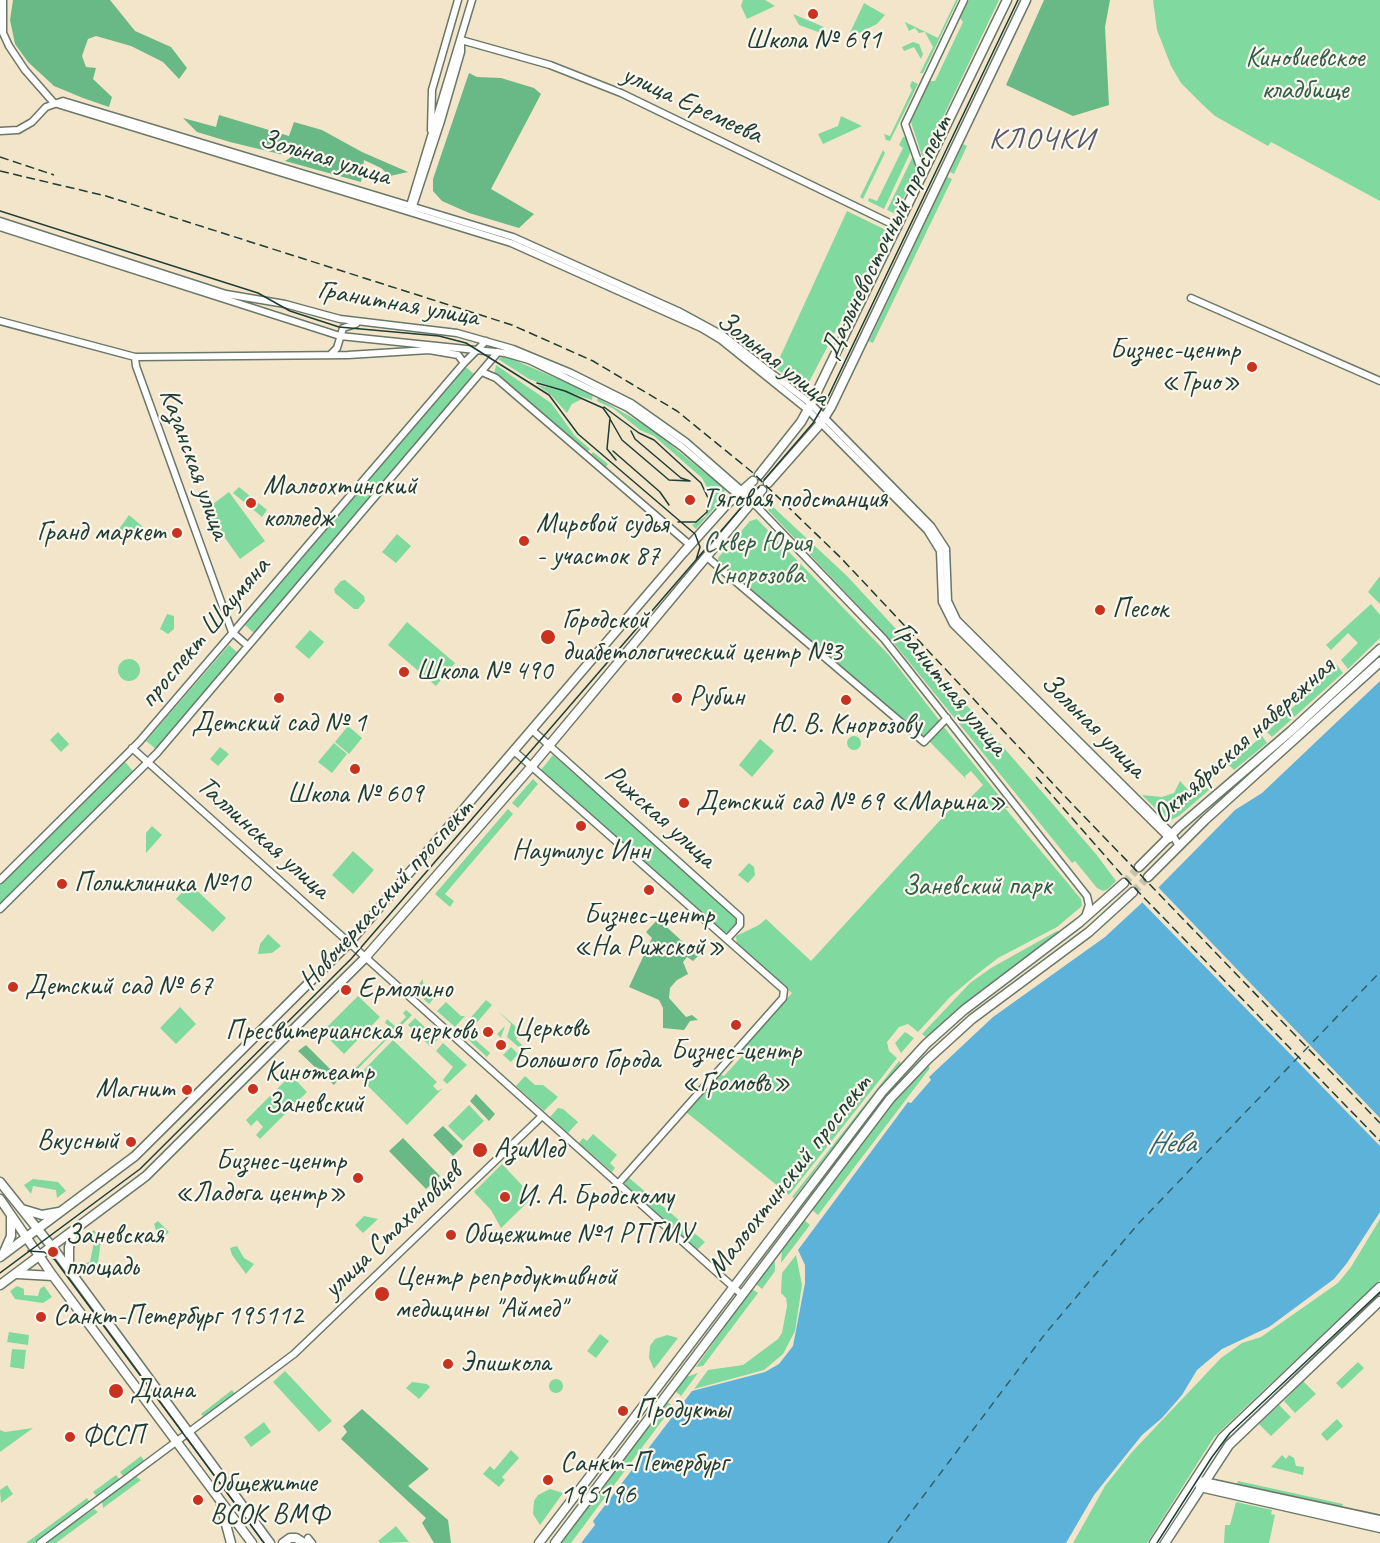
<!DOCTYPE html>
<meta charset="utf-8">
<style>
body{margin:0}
canvas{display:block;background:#f3e5ca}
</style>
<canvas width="1380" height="1543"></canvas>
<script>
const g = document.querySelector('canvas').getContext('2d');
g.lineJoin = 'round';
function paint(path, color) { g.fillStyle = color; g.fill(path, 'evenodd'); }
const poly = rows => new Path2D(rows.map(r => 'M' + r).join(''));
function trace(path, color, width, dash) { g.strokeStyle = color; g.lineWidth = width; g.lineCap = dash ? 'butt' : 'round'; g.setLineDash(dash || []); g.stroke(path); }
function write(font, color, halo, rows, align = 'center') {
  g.font = font + ' Caveat,sans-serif'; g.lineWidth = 4.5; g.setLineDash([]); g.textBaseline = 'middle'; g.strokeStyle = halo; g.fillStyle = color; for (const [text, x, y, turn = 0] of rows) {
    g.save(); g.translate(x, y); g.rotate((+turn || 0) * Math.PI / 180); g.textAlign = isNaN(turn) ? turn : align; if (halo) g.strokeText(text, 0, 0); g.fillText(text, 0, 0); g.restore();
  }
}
paint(poly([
 [743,0,765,0,775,6,747,19,741,6],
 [956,0,958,0,923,73,920,73,933,47,925,32,919,33,915,28,909,31,905,22,938,38],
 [969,0,999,0,923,159,911,122,930,81,935,81,963,22,960,18],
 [1153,0,1380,0,1380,201,1271,142,1268,146,1215,116,1204,106,1181,83,1171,66,1157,30],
 [864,3,885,15,877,24,847,39],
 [793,14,824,27,821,33,799,25],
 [913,42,919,44,923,54,921,59,914,47,904,51,902,47],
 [912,81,918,84,890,141,886,140,884,134,890,136,912,90,910,86],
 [841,116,862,126,823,144,818,134,838,126],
 [903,137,906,137,911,151,884,209,868,201,869,198,877,201,903,148,899,145],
 [963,144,967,146,954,174,950,172],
 [883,150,885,153,863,199,860,197],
 [913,156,916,172,896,214,887,210],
 [947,177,952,179,873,343,869,341],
 [847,211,888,231,809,382,798,384,775,368],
 [505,356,593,394,592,400,529,379,498,359],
 [496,365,551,403,575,436,590,449,586,453,494,374],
 [466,367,475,375,254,633,245,625],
 [537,385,565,391,582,399,572,404,567,413,550,394],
 [598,398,650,428,725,489,723,498,696,529,692,525,706,516,710,503,709,491,702,478,654,436,640,430,614,409,597,401],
 [593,452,608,464,606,467,640,496,638,499,590,456],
 [239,487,267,510,262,517,233,493],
 [229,492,265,541,240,559,205,510],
 [772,506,847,576,971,710,1096,854,1116,881,1108,889,1103,891,1097,888,1075,861,1072,863,897,647,768,510],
 [129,515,143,527,137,533,119,529],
 [757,519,888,654,939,720,939,723,925,737,718,565,718,558,750,521],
 [397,534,411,546,396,563,382,552],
 [1380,576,1380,604,1368,592],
 [345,580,364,596,365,601,358,609,354,609,335,593,334,589,341,581],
 [1371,604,1380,615,1380,638,1348,669,1341,660,1358,643,1348,633,1331,650,1326,645],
 [167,614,174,616,174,629,168,634,160,629],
 [407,622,455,663,436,686,388,645],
 [310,630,324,642,309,659,295,647],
 [229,645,238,653,156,749,146,741],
 '118 670a11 11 0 1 1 22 0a11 11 0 1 1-22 0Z',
 [1337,665,1343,673,1272,737,1267,732],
 [348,726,362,738,349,754,335,742],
 [943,726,1009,808,1005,808,1081,899,1082,906,1057,927,998,958,976,975,950,997,918,1032,908,1024,899,1027,887,1042,889,1051,897,1058,789,1195,686,1112,720,1074,724,1076,744,1054,741,1050,792,993,737,944,736,936,759,925,766,919,811,961,955,804,960,808,983,785,971,771,965,776,966,779,928,740],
 [58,732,69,744,61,752,50,740],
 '847 743a7 7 0 1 1 14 0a7 7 0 1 1-14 0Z',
 [1262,736,1267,743,1234,770,1229,765],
 [760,739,774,751,752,777,739,765],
 [334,743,347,754,332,773,318,762],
 [220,747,229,754,218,766,210,759],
 [553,755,735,916,737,926,729,932,723,932,541,770],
 [125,762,134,772,0,904,0,885],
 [533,779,538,784,518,808,512,803],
 [1180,781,1190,792,1203,783,1209,790,1179,816,1171,820,1166,819,1142,795,1162,797,1174,793],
 [508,809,513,814,445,894,454,901,450,907,435,894],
 [152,826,162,835,146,853,146,833],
 [353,851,374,870,353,894,332,875],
 [749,863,754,867,755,875,748,883,738,875],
 [190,884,226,918,213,932,176,899],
 [1057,931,1060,932,928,1039,922,1034,970,983,991,968],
 [268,934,281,946,272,953,258,954,260,944],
 [423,979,423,983,437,995,429,1004,414,990],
 [358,996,380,1017,344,1054,322,1032],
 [486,1000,492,1005,468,1033,490,1053,487,1057,459,1031],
 [446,1002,461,1016,465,1016,455,1027,437,1011],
 [180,1007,196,1024,176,1044,160,1028],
 [406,1010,412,1015,396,1031,385,1023,387,1019,396,1027,406,1017,403,1013],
 [498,1011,522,1032,516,1039,524,1047,522,1050,507,1037,511,1024],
 [415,1018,438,1039,431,1047,408,1025],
 [505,1026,501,1037,518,1054,511,1062,503,1055,511,1047,497,1034],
 [382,1027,390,1036,348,1079,346,1077,387,1037,379,1028],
 [905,1032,914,1038,901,1053,895,1043],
 [393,1040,437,1082,433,1086,438,1091,443,1088,407,1125,358,1076],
 [443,1043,467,1065,447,1084,443,1080,453,1067,436,1051],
 [899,1061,902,1064,849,1127,794,1198,792,1197],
 [928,1066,930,1068,818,1215,812,1210,893,1103],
 [291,1075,307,1092,260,1139,256,1135,263,1127,257,1120,251,1126,246,1120],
 [525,1076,535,1085,543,1085,558,1097,544,1111,516,1086],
 [469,1105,484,1121,463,1141,448,1126],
 [558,1108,563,1109,578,1122,568,1133,550,1117],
 [593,1134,617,1155,610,1163,615,1168,612,1172,579,1143,583,1138,587,1141],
 [502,1164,533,1197,501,1228,491,1210,474,1192],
 [628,1177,705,1242,696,1251,627,1189,625,1183],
 [33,1179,58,1182,66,1191,57,1198,56,1190,33,1186,31,1194,24,1185],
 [364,1216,378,1219,363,1233,355,1225],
 [1380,1219,1380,1280,1214,1437,1147,1543,1073,1543,1105,1486,1132,1452,1221,1358,1242,1343,1261,1337,1338,1283,1351,1267],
 [804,1220,810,1225,781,1263,782,1249],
 [158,1221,169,1232,164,1237,156,1230,154,1224],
 [94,1230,101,1240,98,1263,87,1271,82,1264,90,1262,94,1242,86,1236],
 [237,1246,244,1258,254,1264,246,1274,232,1255,230,1248],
 [796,1255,802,1285,795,1331,783,1354,764,1370,694,1389,708,1370,743,1365,778,1339,782,1333,787,1306,786,1298,781,1293,782,1273],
 [773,1261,775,1262,775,1271,762,1289,756,1284],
 [17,1286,24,1289,24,1295,38,1296,40,1289,44,1286,52,1297,43,1303,15,1299,10,1291],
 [752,1289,758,1293,703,1366,696,1367],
 [9,1332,29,1335,28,1345,7,1342],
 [600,1334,609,1341,596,1358,587,1351],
 [667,1335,678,1338,654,1369,649,1358,650,1346,655,1339],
 [12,1349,26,1350,24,1369,10,1367],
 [1358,1362,1364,1368,1342,1389,1336,1383],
 [285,1371,332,1421,319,1432,273,1382],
 [698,1373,681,1396,675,1391,686,1377],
 '549 1386a7 7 0 1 1 14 0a7 7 0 1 1-14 0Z',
 [1303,1381,1316,1394,1295,1413,1284,1401],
 [412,1382,427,1384,430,1387,419,1399,406,1388],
 [232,1390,235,1394,204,1417,201,1414],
 [667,1402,673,1406,571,1543,561,1543],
 [1279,1405,1291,1417,1271,1436,1259,1424],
 [1337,1419,1343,1426,1327,1441,1321,1434],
 [264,1422,271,1432,251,1447,244,1437],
 [33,1428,0,1452,0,1430,5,1432],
 [511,1450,519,1458,502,1477,505,1480,499,1487,483,1474,490,1466,494,1470],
 [1282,1455,1286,1459,1289,1455,1294,1458,1296,1466,1304,1467,1303,1475,1271,1467],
 [141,1456,145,1462,124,1477,120,1472],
 [116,1475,120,1480,97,1497,93,1492],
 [135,1476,141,1480,103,1508,102,1501],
 [1238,1481,1343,1504,1342,1508,1237,1484],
 [7,1485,13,1494,1,1503,0,1490],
 [550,1489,563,1493,540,1525,533,1514,534,1501,538,1495],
 [87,1498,90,1502,34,1543,26,1543],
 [1236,1502,1272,1510,1271,1514,1275,1515,1269,1543,1224,1543,1225,1525,1230,1525],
 [94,1509,98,1512,56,1543,45,1543],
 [396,1526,409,1542,380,1543,378,1541]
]), '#80d99e');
paint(poly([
 [13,0,110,0,135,31,171,47,187,68,179,79,163,62,131,46,96,36,88,39,82,56,86,67,96,68,93,79,112,97,109,107,83,98,54,86,28,62,15,44,10,20],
 [1044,0,1110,0,1105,27,1109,105,1073,116,1006,85],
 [469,73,477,77,501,78,534,88,541,94,491,189,534,214,519,228,469,213,442,201,433,191,433,179],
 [219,115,289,136,294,122,322,130,362,152,408,172,390,176,381,168,364,160,361,182,285,161,299,152,297,149,284,155,230,142,197,132,183,118,216,127],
 [658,919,698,956,693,961,687,957,683,962,688,974,677,980,670,988,669,998,686,1017,692,1015,698,1020,690,1021,684,1030,663,1028,663,1008,659,1000,629,987,652,938,646,932],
 [306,1045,339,1078,334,1085,298,1051],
 [476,1094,495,1114,489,1121,470,1101],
 [443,1126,463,1146,453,1156,433,1135],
 [403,1138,440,1176,426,1189,389,1151],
 [362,1409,429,1469,408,1486,448,1520,451,1543,434,1543,422,1523,426,1518,341,1439,347,1432,343,1426]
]), '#68b985');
paint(poly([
 [1380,681,1380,1212,1347,1263,1334,1279,1269,1327,1222,1349,1197,1370,1182,1395,1162,1418,1142,1435,1094,1495,1066,1543,581,1543,595,1525,593,1521,692,1391,765,1372,779,1364,793,1346,805,1283,805,1265,798,1250,908,1102,911,1103,931,1080,929,1077,993,1017,1105,937,1159,887,1235,810,1262,793]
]), '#5db2d9');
paint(poly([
 [1156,885,1380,1118,1380,1146,1140,900]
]), '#f3e5ca');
trace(poly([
 [888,1543,1045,1334,1138,1224,1380,972]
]), '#326066', 1.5, [8, 6]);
trace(poly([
 [1124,883,1139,867],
 [1133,892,1148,877]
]), '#c9c3ac', 8, [8, 4]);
const minor = poly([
 [3,0,3,33,9,46,25,70,54,103],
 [461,40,550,65,621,93,898,227],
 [54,103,511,243,701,328,721,340,808,410,927,530,940,551,942,602,953,624,1170,839],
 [431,130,432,90,458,0],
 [0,131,18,130,32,122,46,107,63,101,513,237,678,311,724,336,811,404,931,526,946,549,948,601,957,620,1172,834,1179,846],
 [923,175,905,124,964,0],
 [409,209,472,0],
 [412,209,441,121,461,52,461,41],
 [0,221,226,294,285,304,340,319,457,333,513,349,571,373,631,403,686,442,742,491,884,639,1087,896,1089,905,1085,917],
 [0,227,340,336,505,353,529,360,628,408,682,447,739,496],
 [1191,298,1380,381],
 [0,321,135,357,348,355,429,350,458,355,464,363],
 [331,354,337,348,343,328,356,324],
 [135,357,136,366,232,632,248,646],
 [482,372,496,378,690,545],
 [708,558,924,742,947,718],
 [532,730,740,917,740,925,727,939],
 [132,748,741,1294],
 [514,751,784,990,783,998,617,1185],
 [0,880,139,742,464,363,486,341],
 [0,909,157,753,498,352],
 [308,1538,312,1543],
 [40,1543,294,1354,541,1117]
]);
const major = poly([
 [759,475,801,422,811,404,1007,0],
 [768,483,821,423,831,407,1026,0],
 [1139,867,1180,826,1291,731,1380,649],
 [1148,877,1205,820,1380,662],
 [0,1182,56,1252,270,1543],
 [0,1199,53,1276,252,1543],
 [22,1209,42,1215,59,1212],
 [4,1252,11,1236,11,1216],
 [0,1257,135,1156,349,943,683,553,726,505,753,481],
 [69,1268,69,1247,74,1231],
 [18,1274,53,1276],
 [0,1285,146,1176,364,959,532,766,762,490],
 [1199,1481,1380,1520],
 [1200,1487,1380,1528],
 [221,1506,231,1543],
 [283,1543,290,1538,296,1538,304,1543],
 [539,1543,882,1092,926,1044,964,1010,1080,922,1124,883],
 [555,1543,890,1099,928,1059,972,1019,1089,932,1133,892],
 [1154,1543,1222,1438,1380,1287],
 [1165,1543,1229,1445,1380,1301]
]);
trace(minor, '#697868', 9);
trace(major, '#697868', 11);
trace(minor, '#fff', 6);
trace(major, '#fff', 8);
trace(poly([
 [0,211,258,293,290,311,339,327,439,336,466,343,549,395,578,434,695,534,700,547,696,560],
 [537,383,565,391,603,408,610,418,607,449,616,460],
 [604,407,639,433,654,440,701,483,708,498,707,512,696,522,678,522],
 [610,419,622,440,669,480,690,481],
 [631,431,635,439,681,478,690,481],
 [613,451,660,492,669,505],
 [764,480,813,423,826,401,1018,0],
 [28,1251,44,1252,55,1260,264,1543],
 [0,1273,140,1169,351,959,759,487],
 [1157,1543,1212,1457,1230,1433,1380,1292]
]), '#1f3d34', 1.5);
trace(poly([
 [0,157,54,175],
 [0,171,106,196,512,325,593,361,677,411,752,472,841,558,1075,807,1380,1123],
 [1036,777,1121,874,1380,1141]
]), '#1f3d34', 1.5, [9, 4.5]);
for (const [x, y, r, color] of [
 [813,14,6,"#c8321e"],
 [1252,367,6,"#c8321e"],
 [690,500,6,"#c8321e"],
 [251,503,6,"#c8321e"],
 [177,533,6,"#c8321e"],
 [524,541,6,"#c8321e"],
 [1100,610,6,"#c8321e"],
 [548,637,8,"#c8321e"],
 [404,672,6,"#c8321e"],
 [279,698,6,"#c8321e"],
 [677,698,6,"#c8321e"],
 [846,700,6,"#c8321e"],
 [355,769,6,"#c8321e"],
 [684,803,6,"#c8321e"],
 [581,826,6,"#c8321e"],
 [62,884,6,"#c8321e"],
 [649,890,6,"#c8321e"],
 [13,987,6,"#c8321e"],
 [346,990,6,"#c8321e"],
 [736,1025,6,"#c8321e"],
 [488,1032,6,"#c8321e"],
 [501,1045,6,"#c8321e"],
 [253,1089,6,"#c8321e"],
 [187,1090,6,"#c8321e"],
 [131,1142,6,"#c8321e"],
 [480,1150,8,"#c8321e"],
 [358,1178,6,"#c8321e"],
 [505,1197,6,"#c8321e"],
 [451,1235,6,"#c8321e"],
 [53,1252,6,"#c8321e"],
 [382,1294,8,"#c8321e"],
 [41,1317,6,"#c8321e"],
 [448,1364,6,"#c8321e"],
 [116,1391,8,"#c8321e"],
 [623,1411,6,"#c8321e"],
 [70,1437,6,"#c8321e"],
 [548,1480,6,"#c8321e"],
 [198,1500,6,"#c8321e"]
]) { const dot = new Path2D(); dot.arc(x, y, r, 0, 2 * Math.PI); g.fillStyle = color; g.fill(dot); trace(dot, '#fbf7ec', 2); }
write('28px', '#1f3d34', '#fbf7ec', [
 ["Школа № 691",813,41,"center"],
 ["Бизнес-центр",1240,351,"right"],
 ["«Трио»",1240,383,"right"],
 ["Малоохтинский",263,487],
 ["колледж",263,519],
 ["Тяговая подстанция",702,500],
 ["Мировой судья",536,525],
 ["- участок 87",536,557],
 ["Гранд маркет",165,533,"right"],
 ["Песок",1112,610],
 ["Городской",562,621],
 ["диабетологический центр №3",562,653],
 ["Школа № 490",416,672],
 ["Рубин",689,698],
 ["Детский сад № 1",279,724,"center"],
 ["Ю. В. Кнорозову",846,726,"center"],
 ["Школа № 609",355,795,"center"],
 ["Детский сад № 69 «Марина»",696,803],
 ["Наутилус Инн",581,852,"center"],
 ["Поликлиника №10",74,884],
 ["Бизнес-центр",649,916,"center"],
 ["«На Рижской»",649,948,"center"],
 ["Детский сад № 67",25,987],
 ["Ермолино",358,990],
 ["Церковь",513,1029],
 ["Большого Города",513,1061],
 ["Пресвитерианская церковь",476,1032,"right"],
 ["Бизнес-центр",736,1052,"center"],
 ["«Громовъ»",736,1084,"center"],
 ["Кинотеатр",265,1073],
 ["Заневский",265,1105],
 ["Магнит",175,1090,"right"],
 ["Вкусный",119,1142,"right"],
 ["АзиМед",494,1150],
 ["Бизнес-центр",346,1162,"right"],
 ["«Ладога центр»",346,1194,"right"],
 ["И. А. Бродскому",517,1197],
 ["Общежитие №1 РГГМУ",463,1235],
 ["Заневская",65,1236],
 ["площадь",65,1268],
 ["Центр репродуктивной",395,1278],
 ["медицины \"Аймед\"",395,1310],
 ["Санкт-Петербург 195112",53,1317],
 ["Эпишкола",460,1364],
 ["Диана",130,1391],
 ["Продукты",635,1411],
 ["ФССП",82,1437],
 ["Санкт-Петербург",560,1464],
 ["195196",560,1496],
 ["Общежитие",210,1484],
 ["ВСОК ВМФ",210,1516]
], 'left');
write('28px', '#325c49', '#fbf7ec', [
 ["Киновиевское",1305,59],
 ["кладбище",1305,91],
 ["Сквер Юрия",757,544],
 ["Кнорозова",757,576],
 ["Заневский парк",977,887]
]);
write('28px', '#1f3d34', '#fbf7ec', [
 ["улица Еремеева",692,105,25],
 ["Зольная улица",325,158,17],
 ["Дальневосточный проспект",887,237,-64],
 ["Гранитная улица",398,304,10],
 ["Зольная улица",773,359,38],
 ["Казанская улица",194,464,70],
 ["проспект Шаумяна",205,633,-50],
 ["Гранитная улица",950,689,51],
 ["Зольная улица",1093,726,45],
 ["Октябрьская набережная",1244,741,-42],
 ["Рижская улица",660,817,42],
 ["Таллинская улица",263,838,42],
 ["Новочеркасский проспект",387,895,-48],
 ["Малоохтинский проспект",790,1176,-52],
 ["улица Стахановцев",393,1231,-44]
]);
g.letterSpacing = '1.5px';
write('30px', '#585a6b', '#fbf7ec', [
 ["КЛОЧКИ",1042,140]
]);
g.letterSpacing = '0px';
write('italic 30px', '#326066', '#fbf7ec', [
 ["Нева",1171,1144]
]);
</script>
